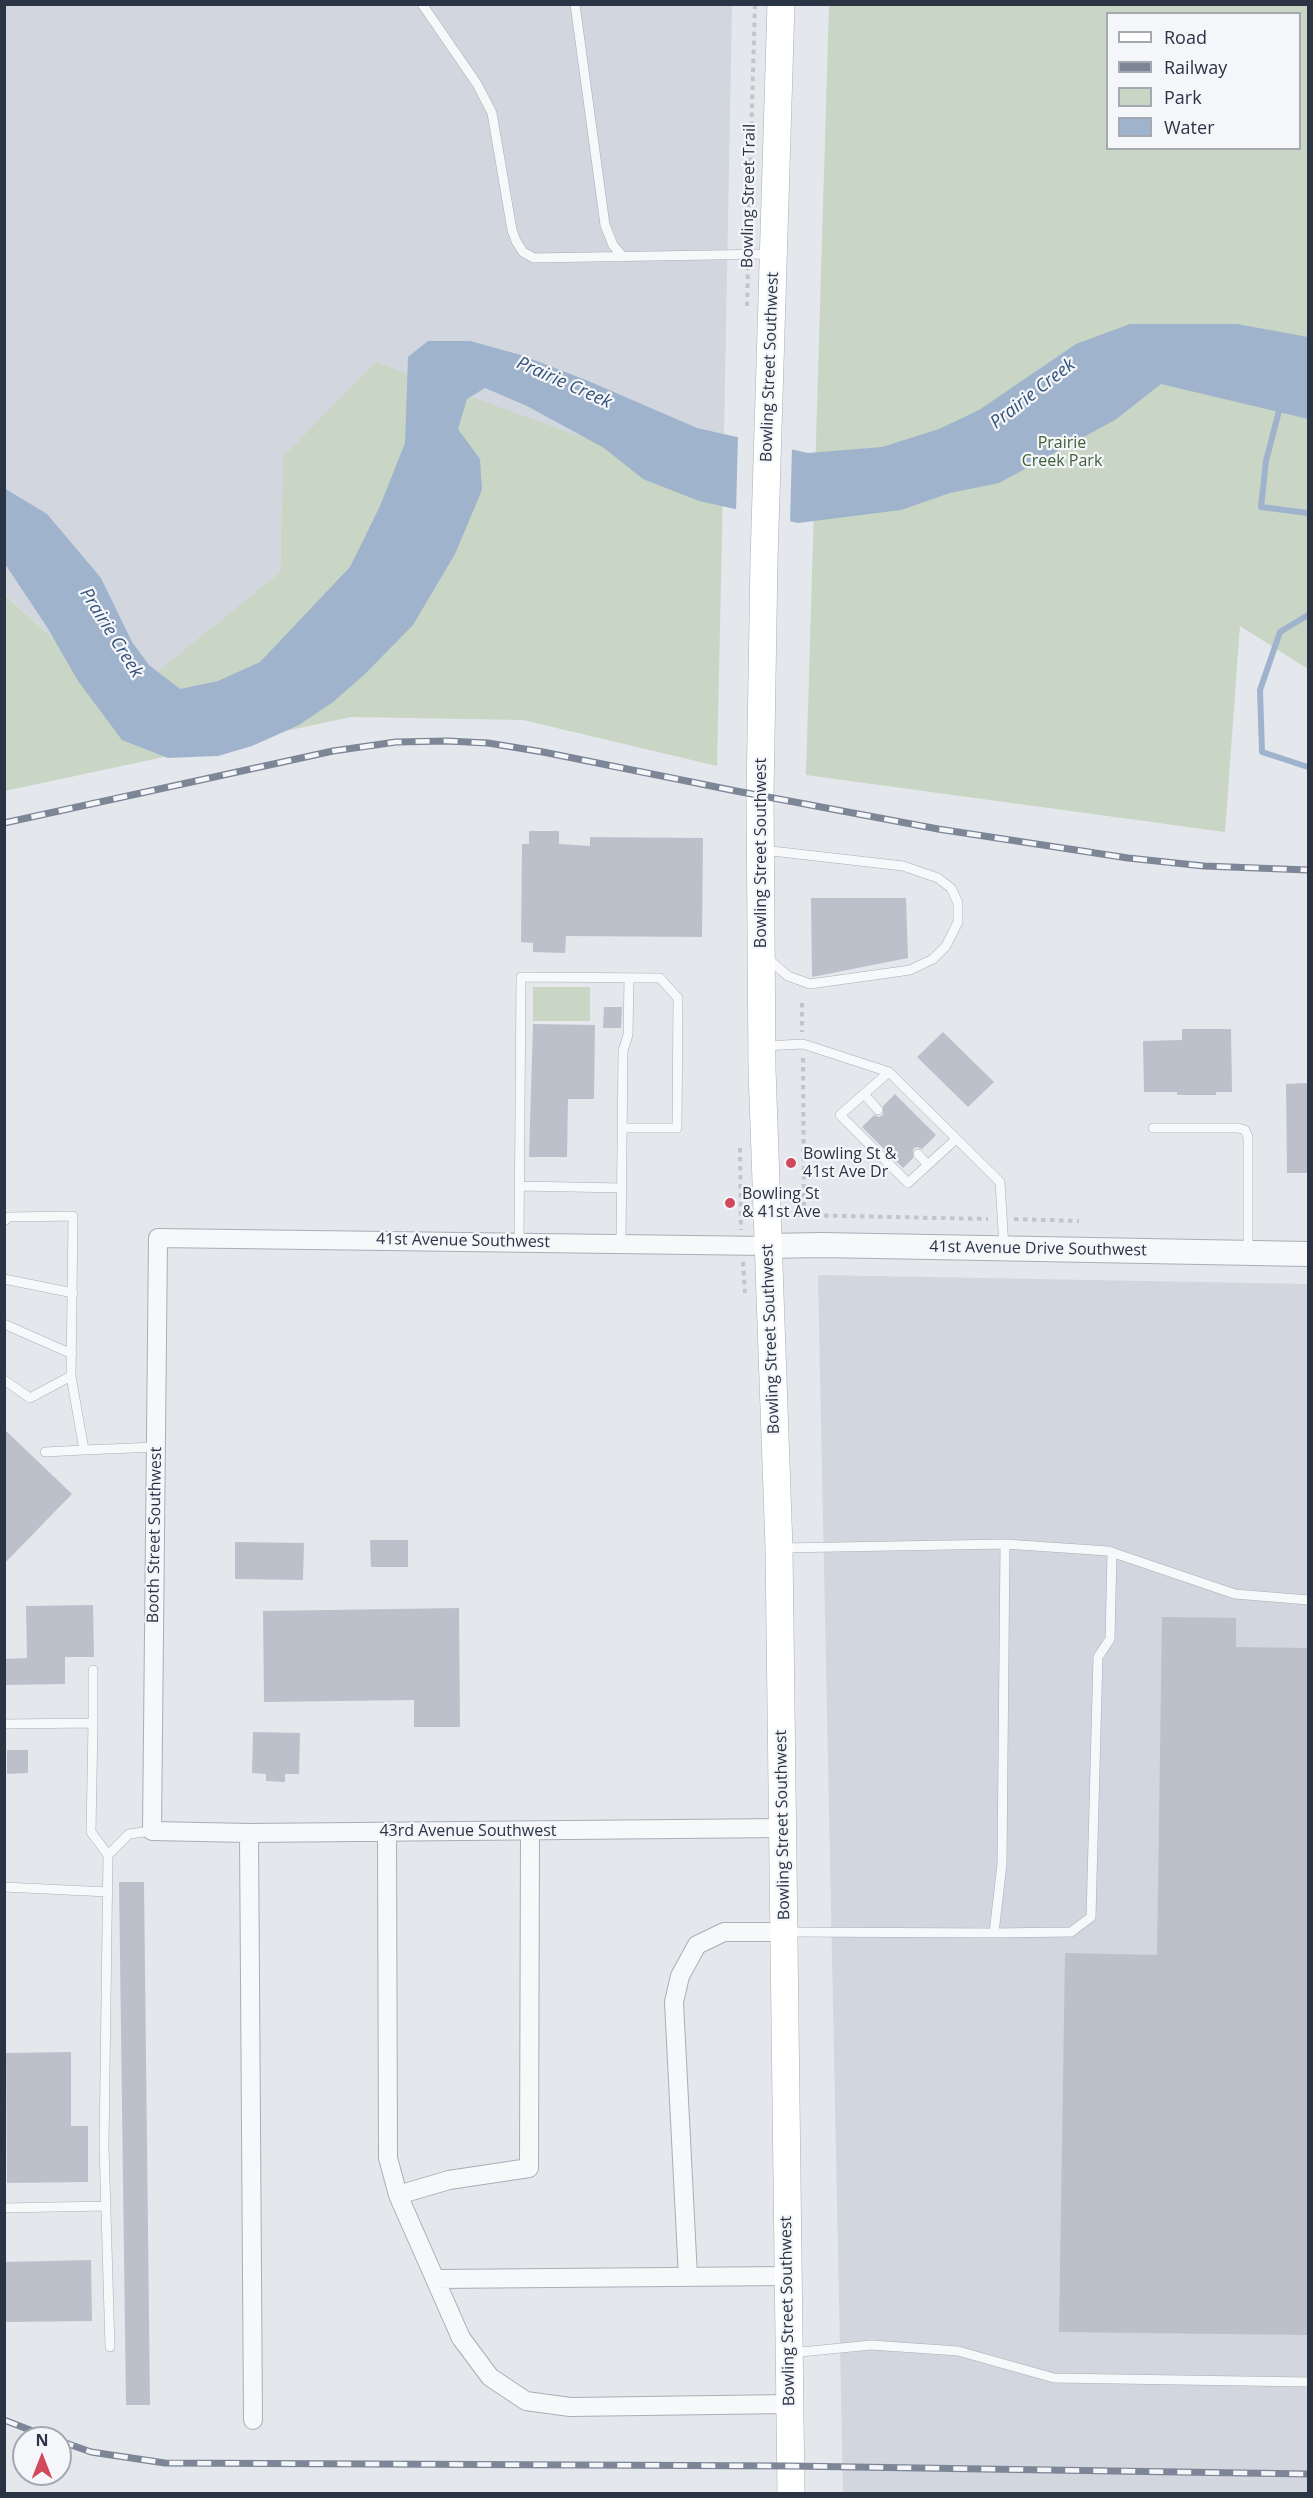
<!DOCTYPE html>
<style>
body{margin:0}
#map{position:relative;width:1313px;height:2498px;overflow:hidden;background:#e4e7ec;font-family:"Open Sans",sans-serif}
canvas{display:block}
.frame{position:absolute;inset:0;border:6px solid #2b3445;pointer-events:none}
.legend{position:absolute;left:1106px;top:12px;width:195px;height:138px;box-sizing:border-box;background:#f4f6f9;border:2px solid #a4a8b1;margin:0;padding:8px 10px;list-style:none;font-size:18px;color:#2b3445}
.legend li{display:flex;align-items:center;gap:12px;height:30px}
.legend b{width:30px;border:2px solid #a4a8b1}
.north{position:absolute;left:12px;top:2426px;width:60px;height:60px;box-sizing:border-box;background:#f4f6f9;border:2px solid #a4a8b1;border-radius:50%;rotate:0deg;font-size:16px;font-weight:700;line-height:24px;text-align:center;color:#2b3445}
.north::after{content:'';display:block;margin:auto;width:21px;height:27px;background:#d1495b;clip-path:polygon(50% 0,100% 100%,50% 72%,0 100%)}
</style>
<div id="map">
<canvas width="1313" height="2498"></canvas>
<div class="frame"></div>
<ul class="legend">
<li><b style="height:8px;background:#fff"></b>Road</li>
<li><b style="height:8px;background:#7d8696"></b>Railway</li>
<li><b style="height:16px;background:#c9d6c5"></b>Park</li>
<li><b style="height:16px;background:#9fb4cc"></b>Water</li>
</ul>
<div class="north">N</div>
</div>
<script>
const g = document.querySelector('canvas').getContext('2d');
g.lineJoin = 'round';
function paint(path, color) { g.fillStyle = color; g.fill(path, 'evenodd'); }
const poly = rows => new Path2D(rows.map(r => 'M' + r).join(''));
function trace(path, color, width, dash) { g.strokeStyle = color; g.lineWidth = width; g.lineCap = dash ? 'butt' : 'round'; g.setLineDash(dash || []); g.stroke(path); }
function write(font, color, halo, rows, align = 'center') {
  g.font = font + ' "Open Sans",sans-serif'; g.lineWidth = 4.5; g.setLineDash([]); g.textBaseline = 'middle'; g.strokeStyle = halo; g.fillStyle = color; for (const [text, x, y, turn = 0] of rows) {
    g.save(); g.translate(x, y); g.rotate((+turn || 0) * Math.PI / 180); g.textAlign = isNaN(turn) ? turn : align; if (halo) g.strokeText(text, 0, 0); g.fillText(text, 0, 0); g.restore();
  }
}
paint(poly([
 [4,5,732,5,723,488,283,457,280,572,122,702,5,594],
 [818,1275,1308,1284,1308,2493,843,2493]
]), '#d2d6de');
paint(poly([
 [829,5,1308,5,1308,669,1240,626,1225,832,806,775],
 [1108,14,1300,14,1300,148,1108,148],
 [375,362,723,488,717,766,523,720,351,717,5,791,4,594,122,701,280,572,283,457],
 [533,987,590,987,590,1021,533,1021]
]), '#c9d6c5');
paint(poly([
 [1130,324,1237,324,1308,337,1308,419,1161,384,1115,420,999,483,950,493,901,510,798,523,699,501,643,479,604,448,527,406,485,388,467,399,458,429,480,459,482,490,455,554,413,625,365,674,333,702,299,725,252,746,218,756,168,758,122,740,78,681,47,627,5,564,4,488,47,514,101,578,132,642,149,665,180,689,218,681,260,662,350,567,380,506,405,443,408,357,428,341,470,341,521,355,586,380,697,428,808,453,882,447,939,429,979,410,1076,344]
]), '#9fb4cc');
paint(poly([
 [738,434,792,447,790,525,736,512]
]), '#e4e7ec');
trace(poly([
 [1280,407,1266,461,1261,507,1308,513],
 [1308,615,1280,632,1260,690,1262,752,1308,767]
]), '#9fb4cc', 6);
paint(poly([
 [529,831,559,831,559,844,590,846,590,837,703,838,702,937,566,936,565,953,533,952,533,943,521,942,522,844,529,844],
 [811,898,906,898,908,958,812,977],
 [604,1007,622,1007,621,1028,603,1028],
 [533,1024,595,1025,594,1099,568,1099,567,1157,529,1157],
 [1182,1029,1231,1029,1232,1092,1216,1092,1216,1095,1177,1095,1177,1092,1144,1092,1143,1041,1182,1040],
 [943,1032,994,1082,968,1107,917,1057],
 [1308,1083,1308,1173,1287,1173,1286,1084],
 [895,1094,936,1135,922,1149,917,1147,913,1149,913,1158,903,1168,862,1127,874,1115,879,1117,883,1115,883,1106],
 [4,1429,72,1494,4,1564],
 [370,1540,408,1540,408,1567,371,1567],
 [235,1542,304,1543,303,1580,235,1579],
 [93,1605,94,1657,65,1657,65,1684,4,1685,4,1659,27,1658,26,1606],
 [459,1608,460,1727,414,1727,414,1700,264,1702,263,1611],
 [1162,1617,1236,1618,1236,1647,1308,1648,1308,2335,1059,2332,1065,1953,1157,1955],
 [253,1732,300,1733,299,1774,285,1774,285,1782,266,1781,266,1774,252,1773],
 [7,1750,28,1750,28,1773,7,1774],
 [119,1882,144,1882,150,2405,126,2405],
 [71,2052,71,2126,88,2126,88,2182,7,2183,6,2053],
 [91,2260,92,2321,4,2322,4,2262]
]), '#bbc0ca');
const service = poly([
 [422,4,477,84,492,113,512,230,516,241,523,252,534,258,771,254],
 [575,4,605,225,613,245,623,257],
 [763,850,903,866,938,878,951,888,958,903,958,922,946,946,933,959,910,970,810,984,788,976,766,957],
 [764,1046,803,1044,889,1072,1000,1182,1004,1248],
 [889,1072,840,1115,908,1183,955,1140],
 [864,1094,878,1110],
 [1153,1128,1238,1128,1245,1130,1248,1137,1248,1251],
 [918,1154,927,1164],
 [520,1186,621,1188],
 [4,1221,9,1217,73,1216,71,1376,30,1398,4,1380],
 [519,1242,521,977,660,978,678,998,677,1128,622,1128],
 [621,1244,623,1051,628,1035,629,978],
 [4,1279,73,1293],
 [4,1324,72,1354],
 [71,1376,84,1450,156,1447],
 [45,1452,84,1450],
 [1005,1544,1108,1551,1235,1594,1308,1600],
 [781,1548,1005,1544,1002,1864,994,1933,787,1932],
 [93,1723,93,1670],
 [4,1724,93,1723,91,1832,108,1855],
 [4,1887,108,1892],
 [994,1933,1071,1932,1091,1917,1098,1657,1110,1639,1112,1552],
 [4,2208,106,2206],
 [110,2347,104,2146,108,1855,129,1834,152,1831],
 [791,2353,871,2345,958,2351,1054,2378,1308,2382]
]);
const minor = poly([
 [767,1246,158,1238,152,1831,249,1833,783,1828],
 [387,1832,388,2158,398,2195,461,2338,490,2377,526,2401,570,2407,789,2404],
 [249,1833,253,2420],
 [398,2195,449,2180,529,2168,530,1831],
 [688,2277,674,2002,680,1976,697,1945,724,1932,785,1932],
 [435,2279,787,2276]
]);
const tertiary = poly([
 [767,1246,822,1245,1308,1254]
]);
const secondary = poly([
 [781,4,764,560,760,796,762,1069,779,1548,791,2494]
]);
trace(service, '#a9aeb7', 10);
trace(minor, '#a9aeb7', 20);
trace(tertiary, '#a9aeb7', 26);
trace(secondary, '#a9aeb7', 28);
trace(poly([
 [748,243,755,4],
 [747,306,748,266],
 [802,1003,802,1032],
 [803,1058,804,1219],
 [740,1148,741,1230],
 [797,1215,988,1219],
 [1014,1219,1079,1221],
 [743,1262,745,1293]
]), '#c2c5cb', 4, [4.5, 4.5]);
trace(service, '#f7f8fa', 9);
trace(minor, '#f7f8fa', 18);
trace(tertiary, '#f7f8fa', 24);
trace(secondary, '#fff', 27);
const rail = poly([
 [4,823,333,751,396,742,447,741,488,743,543,752,736,791,938,829,1128,858,1204,866,1308,870],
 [4,2420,51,2438],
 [60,2441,91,2452,165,2463,790,2466,1308,2474]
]);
trace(rail, '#7d8696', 7);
trace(rail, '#f4f6f9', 4.5, [14]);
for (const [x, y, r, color] of [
 [791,1163,6,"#d1495b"],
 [730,1203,6,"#d1495b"]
]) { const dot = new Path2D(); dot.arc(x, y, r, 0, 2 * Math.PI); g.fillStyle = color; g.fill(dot); trace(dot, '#f4f6f9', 2); }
write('16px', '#2b3445', '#f4f6f9', [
 ["Bowling Street Trail",749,196,-89],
 ["Bowling Street Southwest",770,367,-88],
 ["Bowling Street Southwest",761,853,-90],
 ["41st Avenue Southwest",463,1241,1],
 ["41st Avenue Drive Southwest",1038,1249,1],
 ["Bowling Street Southwest",771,1339,-92],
 ["Booth Street Southwest",155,1535,-89],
 ["Bowling Street Southwest",783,1825,-91],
 ["43rd Avenue Southwest",468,1831],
 ["Bowling Street Southwest",788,2311,-91]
]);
write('16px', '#3f6138', '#f4f6f9', [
 ["Prairie",1062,443],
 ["Creek Park",1062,461]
]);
write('16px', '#2b3445', '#f4f6f9', [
 ["Bowling St &",803,1154],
 ["41st Ave Dr",803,1172],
 ["Bowling St",742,1194],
 ["& 41st Ave",742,1212]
], 'left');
write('italic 18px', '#34527a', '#f4f6f9', [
 ["Prairie Creek",564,383,24],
 ["Prairie Creek",1033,394,-38],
 ["Prairie Creek",111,633,58]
]);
</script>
